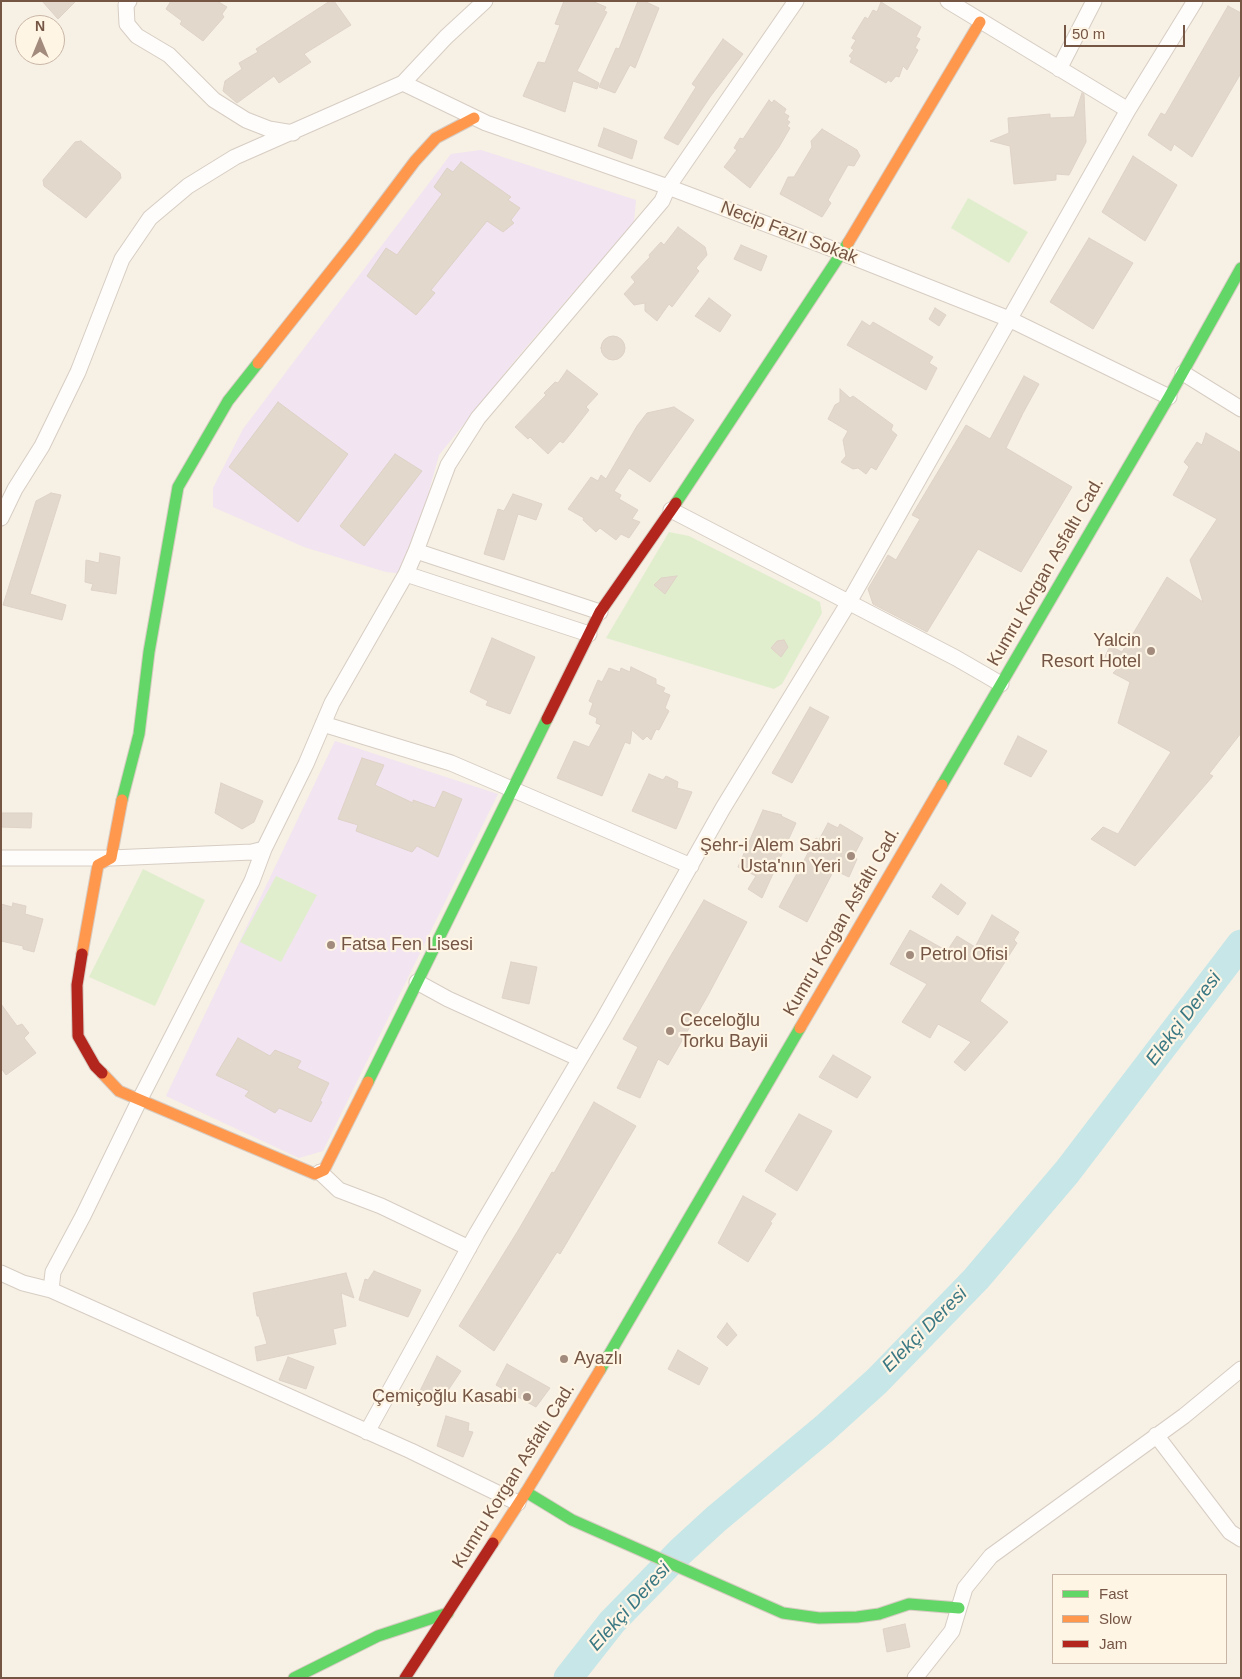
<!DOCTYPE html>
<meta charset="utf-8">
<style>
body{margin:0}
#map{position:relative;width:1242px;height:1679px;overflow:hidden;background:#f6f0e5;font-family:Arial,sans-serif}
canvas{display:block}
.frame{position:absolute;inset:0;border:2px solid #755544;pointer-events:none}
.legend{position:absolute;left:1052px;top:1574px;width:175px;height:90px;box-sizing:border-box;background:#fff5e5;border:1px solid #c8b5a5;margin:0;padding:6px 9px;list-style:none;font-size:15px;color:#755544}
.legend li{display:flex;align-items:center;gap:10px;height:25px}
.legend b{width:25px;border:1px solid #c8b5a5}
.north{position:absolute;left:15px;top:15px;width:50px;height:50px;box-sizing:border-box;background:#fff5e5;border:1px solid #c8b5a5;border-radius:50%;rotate:0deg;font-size:14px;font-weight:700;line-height:20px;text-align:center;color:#755544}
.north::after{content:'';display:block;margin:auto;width:18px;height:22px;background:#a28b7c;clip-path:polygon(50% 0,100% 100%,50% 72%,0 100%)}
.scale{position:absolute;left:1064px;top:25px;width:121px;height:22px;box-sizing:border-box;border:2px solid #755544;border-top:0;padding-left:6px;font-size:15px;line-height:18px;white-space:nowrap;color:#755544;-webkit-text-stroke:4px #fff5e5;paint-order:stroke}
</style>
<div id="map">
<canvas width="1242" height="1679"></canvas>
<div class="frame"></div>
<ul class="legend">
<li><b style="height:6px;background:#63d668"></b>Fast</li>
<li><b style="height:6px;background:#ff974d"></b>Slow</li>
<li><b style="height:6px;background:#b3261e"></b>Jam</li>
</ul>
<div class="north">N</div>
<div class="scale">50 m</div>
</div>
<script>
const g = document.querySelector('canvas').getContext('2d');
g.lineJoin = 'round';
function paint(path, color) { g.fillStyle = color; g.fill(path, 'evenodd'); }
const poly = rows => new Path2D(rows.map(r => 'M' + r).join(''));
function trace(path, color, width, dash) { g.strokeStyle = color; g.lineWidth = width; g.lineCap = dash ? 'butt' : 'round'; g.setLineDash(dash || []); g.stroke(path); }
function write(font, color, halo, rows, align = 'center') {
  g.font = font + ' Arial,sans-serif'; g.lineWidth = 4.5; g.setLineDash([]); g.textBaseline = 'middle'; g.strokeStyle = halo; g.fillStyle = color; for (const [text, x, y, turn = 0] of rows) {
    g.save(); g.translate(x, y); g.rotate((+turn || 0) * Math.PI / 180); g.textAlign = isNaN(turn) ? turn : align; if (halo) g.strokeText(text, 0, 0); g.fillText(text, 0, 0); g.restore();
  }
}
paint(poly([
 [481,150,636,200,634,222,521,353,439,455,406,574,386,572,304,547,213,507,213,488,243,429,451,154],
 [335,741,498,794,323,1151,299,1158,166,1096]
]), '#f2e4f1');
paint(poly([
 [968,198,1028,232,1009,263,951,228],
 [669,532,689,536,820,602,822,613,782,684,774,689,606,638],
 [143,869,205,900,155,1006,89,977],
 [276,876,317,895,281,962,240,942]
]), '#e1eece');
trace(poly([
 [568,1678,612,1622,680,1552,716,1519,825,1428,877,1381,976,1279,1067,1172,1241,944]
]), '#c6e6e7', 29);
const building = poly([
 [42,1,76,1,58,19,42,1],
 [171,1,217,1,227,7,222,14,224,17,203,41,180,24,182,21,166,9,171,1],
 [330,1,334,1,351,25,304,54,311,62,279,83,274,76,237,103,223,91,225,81,242,69,239,63,258,52,256,49,330,1],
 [564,1,592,1,606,7,604,11,607,12,577,71,599,83,597,89,573,81,565,112,523,96,538,62,545,63,560,25,555,24,564,1],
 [638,1,644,1,659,8,635,68,630,65,615,93,599,87,616,48,619,49,638,1],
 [881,2,921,27,916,37,920,39,915,48,918,50,907,70,903,66,899,77,896,76,891,82,888,80,886,83,850,62,852,58,849,56,854,50,851,48,856,40,852,38,865,17,868,19,873,10,877,12,881,2],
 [1228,6,1241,13,1241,73,1192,157,1174,144,1171,151,1148,135,1161,113,1165,115,1228,6],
 [723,39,743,54,710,97,678,145,664,138,696,87,692,84,723,39],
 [1082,93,1084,94,1086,142,1069,175,1056,174,1056,180,1014,184,1010,146,990,141,1009,133,1008,118,1050,114,1050,118,1074,117,1082,93],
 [769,100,772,103,774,100,786,109,784,113,789,116,787,120,790,122,787,126,790,128,779,147,750,188,724,167,737,150,734,148,740,138,743,139,769,100],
 [604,128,637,141,632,159,598,146,604,128],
 [822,129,857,150,860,156,854,166,848,165,828,200,831,203,822,217,780,194,788,177,794,177,812,147,811,141,822,129],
 [81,141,120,173,121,178,86,218,44,186,43,180,75,142,81,141],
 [1133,156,1177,185,1145,241,1102,212,1133,156],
 [461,162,511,197,508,200,520,208,511,220,514,223,503,232,487,221,431,290,435,293,416,315,367,276,386,248,397,255,442,194,434,187,447,168,453,172,461,162],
 [678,227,705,247,707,255,696,268,699,271,672,307,669,304,657,321,645,311,645,303,634,305,624,294,635,282,631,277,650,257,649,255,661,242,664,245,678,227],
 [1089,238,1133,263,1093,329,1050,302,1089,238],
 [741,245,767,256,761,271,734,259,741,245],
 [709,298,731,315,720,332,695,316,709,298],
 [935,308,946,315,939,326,929,319,935,308],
 [862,321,870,326,873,322,933,357,929,363,937,368,926,390,847,345,862,321],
 '601 348a12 12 0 1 1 24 0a12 12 0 1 1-24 0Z',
 [567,370,598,394,586,407,589,410,572,432,563,443,560,441,548,454,530,437,528,439,515,427,546,395,544,393,555,382,558,383,567,370],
 [1024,376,1039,384,1023,413,1006,448,1072,487,1021,572,978,549,927,632,873,604,868,589,888,555,896,560,920,519,912,515,966,425,990,439,1024,376],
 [840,389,850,398,853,396,893,425,891,430,897,435,876,470,871,467,866,474,858,468,853,469,841,462,846,456,843,440,848,431,828,419,835,405,840,402,840,389],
 [278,402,348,454,298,522,229,467,278,402],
 [674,407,694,420,650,482,629,468,614,491,621,495,619,499,638,510,632,519,640,522,629,538,621,534,616,540,600,528,596,532,583,520,584,518,568,509,591,477,598,481,601,475,606,479,637,426,647,413,674,407],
 [1206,433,1241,453,1241,733,1209,774,1213,776,1135,866,1091,839,1103,827,1118,834,1171,752,1118,723,1130,682,1113,673,1117,669,1103,661,1110,646,1122,652,1167,577,1203,602,1190,560,1217,519,1173,495,1189,467,1184,462,1197,442,1202,445,1206,433],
 [395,454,422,471,364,546,340,526,395,454],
 [51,493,61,495,30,594,66,605,62,620,3,605,36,501,51,493],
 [513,494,542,504,536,520,518,514,504,560,484,554,498,509,504,511,513,494],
 [100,553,120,557,116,594,91,590,93,584,85,582,86,560,99,563,100,553],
 [677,576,665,594,654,585,661,578,677,576],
 [492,638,535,657,510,714,486,705,488,701,470,692,492,638],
 [784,640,788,647,781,657,771,648,777,641,784,640],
 [631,667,656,679,656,684,665,688,663,692,670,695,665,708,669,711,659,730,656,729,651,740,647,736,643,740,632,730,630,744,625,742,602,796,557,778,574,741,589,747,601,725,596,723,597,718,589,714,593,703,589,701,598,680,602,682,609,668,620,672,621,668,630,672,631,667],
 [810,707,829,717,792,783,772,773,810,707],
 [1018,736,1047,751,1031,777,1004,764,1018,736],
 [362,758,384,765,375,785,413,803,413,800,435,808,443,791,462,799,438,857,417,846,412,852,356,831,358,825,338,819,362,758],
 [649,774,663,780,666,776,678,782,677,788,692,792,676,829,632,811,649,774],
 [221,783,263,801,254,822,242,829,215,813,221,783],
 [763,810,782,815,781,816,796,823,762,898,748,889,756,876,738,867,763,810],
 [1,813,32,813,31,828,1,827,1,813],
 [828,823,838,828,840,824,863,838,853,857,857,859,849,877,834,870,807,922,779,907,816,838,819,840,828,823],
 [941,884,966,903,958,915,932,897,941,884],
 [704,900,747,922,707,997,668,1065,658,1059,640,1098,617,1088,638,1047,623,1039,670,957,704,900],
 [13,903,26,906,25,914,43,919,34,952,23,949,23,946,1,941,1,904,12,907,13,903],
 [992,915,1019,932,1014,940,1017,943,980,1001,1008,1022,965,1071,954,1062,971,1042,938,1024,930,1038,902,1022,927,984,890,964,910,930,947,951,957,936,975,947,992,915],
 [511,962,537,967,529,1004,502,998,511,962],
 [1,1004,17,1026,22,1024,29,1033,24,1038,36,1053,6,1075,1,1068,1,1004],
 [238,1038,270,1056,275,1050,301,1061,297,1068,329,1083,320,1101,322,1102,311,1122,279,1108,275,1113,245,1096,249,1091,216,1075,238,1038],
 [833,1055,871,1077,857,1098,819,1077,833,1055],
 [594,1102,636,1126,560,1254,557,1252,494,1351,459,1326,519,1229,552,1172,554,1173,594,1102],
 [799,1114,832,1131,797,1191,765,1171,799,1114],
 [743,1196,776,1214,770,1222,772,1223,748,1262,718,1243,743,1196],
 [374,1271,421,1290,408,1317,359,1300,365,1279,368,1280,374,1271],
 [346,1273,354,1298,341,1293,346,1326,333,1329,336,1344,257,1361,255,1347,267,1344,259,1316,257,1316,253,1293,346,1273],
 [727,1323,737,1335,727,1346,717,1337,727,1323],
 [678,1350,708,1368,699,1385,668,1369,678,1350],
 [437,1356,461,1371,441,1401,420,1391,437,1356],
 [288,1357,314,1367,306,1389,279,1380,288,1357],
 [507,1364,550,1388,536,1407,496,1385,507,1364],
 [446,1416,469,1423,468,1431,473,1432,463,1457,437,1446,446,1416],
 [905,1624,910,1647,887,1652,883,1629,905,1624]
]);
paint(building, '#e3d8cc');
trace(building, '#dfd2c7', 1);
const street = poly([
 [129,1,126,5,127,24,137,36,169,55,214,100,246,120,269,129,293,133],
 [948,1,1128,110],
 [1059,69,1094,1],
 [403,83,486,123,668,187,835,250,1009,319,1169,397],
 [1183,373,1241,409],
 [671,510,956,658,1001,684],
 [1,518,15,489,42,446,78,372,122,259,150,218,188,186,235,157,403,83,446,37,485,1],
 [416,551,600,612],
 [406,574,589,634],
 [323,724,451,763,691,866],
 [1,858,111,858,252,852,264,849],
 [417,982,448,999,580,1059],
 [320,1172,339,1190,381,1206,469,1248],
 [1,1273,23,1283,51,1290,411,1451,518,1503],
 [51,1290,53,1272,83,1216,140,1099,252,881,264,849,306,764,332,703,406,574,416,551,448,465,478,418,662,201,668,187,796,1],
 [367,1432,477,1233,603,1020,723,808,849,602,1128,110,1195,1],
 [1156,1435,1230,1532,1241,1539],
 [915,1678,952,1631,965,1588,991,1556,1184,1416,1241,1369]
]);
const fast = poly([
 [676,503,848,243],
 [942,785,1169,397,1241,268],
 [122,800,139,734,149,652,178,487,228,401,258,363],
 [368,1082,547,719],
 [600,1370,800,1028],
 [526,1492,572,1520,783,1613,819,1618,857,1617,879,1614,909,1604,959,1608],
 [294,1678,378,1636,448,1613]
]);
const slow = poly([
 [848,243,980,22],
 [258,363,354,242,415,161,436,138,474,118],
 [82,954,98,865,111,858,122,800],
 [800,1028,942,785],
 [102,1073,119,1091,315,1174,324,1170,368,1082],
 [493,1543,526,1492,600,1370]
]);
const jam = poly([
 [547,719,600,612,676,503],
 [82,954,77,985,78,1036,95,1066,102,1073],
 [405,1678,493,1543]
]);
trace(street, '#d7cdc3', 17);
trace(fast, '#d7cbc1', 13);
trace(slow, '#d7cbc1', 13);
trace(jam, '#d7cbc1', 13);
trace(street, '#fefdfb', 15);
trace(fast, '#63d668', 11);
trace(slow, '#ff974d', 11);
trace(jam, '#b3261e', 11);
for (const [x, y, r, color] of [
 [1151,651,5,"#a28b7c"],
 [851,856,5,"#a28b7c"],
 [331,945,5,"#a28b7c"],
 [910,955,5,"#a28b7c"],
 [670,1031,5,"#a28b7c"],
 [564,1359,5,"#a28b7c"],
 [527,1397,5,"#a28b7c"]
]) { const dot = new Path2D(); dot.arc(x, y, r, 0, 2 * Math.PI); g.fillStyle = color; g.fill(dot); trace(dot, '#fff5e5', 2); }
write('18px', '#755544', '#fff5e5', [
 ["Necip Fazıl Sokak",789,233,21],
 ["Kumru Korgan Asfaltı Cad.",1046,572,-60],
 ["Kumru Korgan Asfaltı Cad.",842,922,-60],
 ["Kumru Korgan Asfaltı Cad.",514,1476,-58]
]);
write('18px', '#755544', '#fff5e5', [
 ["Yalcin",1141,641,"right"],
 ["Resort Hotel",1141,662,"right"],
 ["Şehr-i Alem Sabri",841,846,"right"],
 ["Usta'nın Yeri",841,867,"right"],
 ["Fatsa Fen Lisesi",341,945],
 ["Petrol Ofisi",920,955],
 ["Ceceloğlu",680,1021],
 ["Torku Bayii",680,1042],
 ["Ayazlı",574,1359],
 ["Çemiçoğlu Kasabi",517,1397,"right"]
], 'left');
write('italic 19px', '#3a7883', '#fff5e5', [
 ["Elekçi Deresi",1184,1019,-53],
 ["Elekçi Deresi",925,1330,-45],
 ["Elekçi Deresi",630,1607,-48]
]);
</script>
